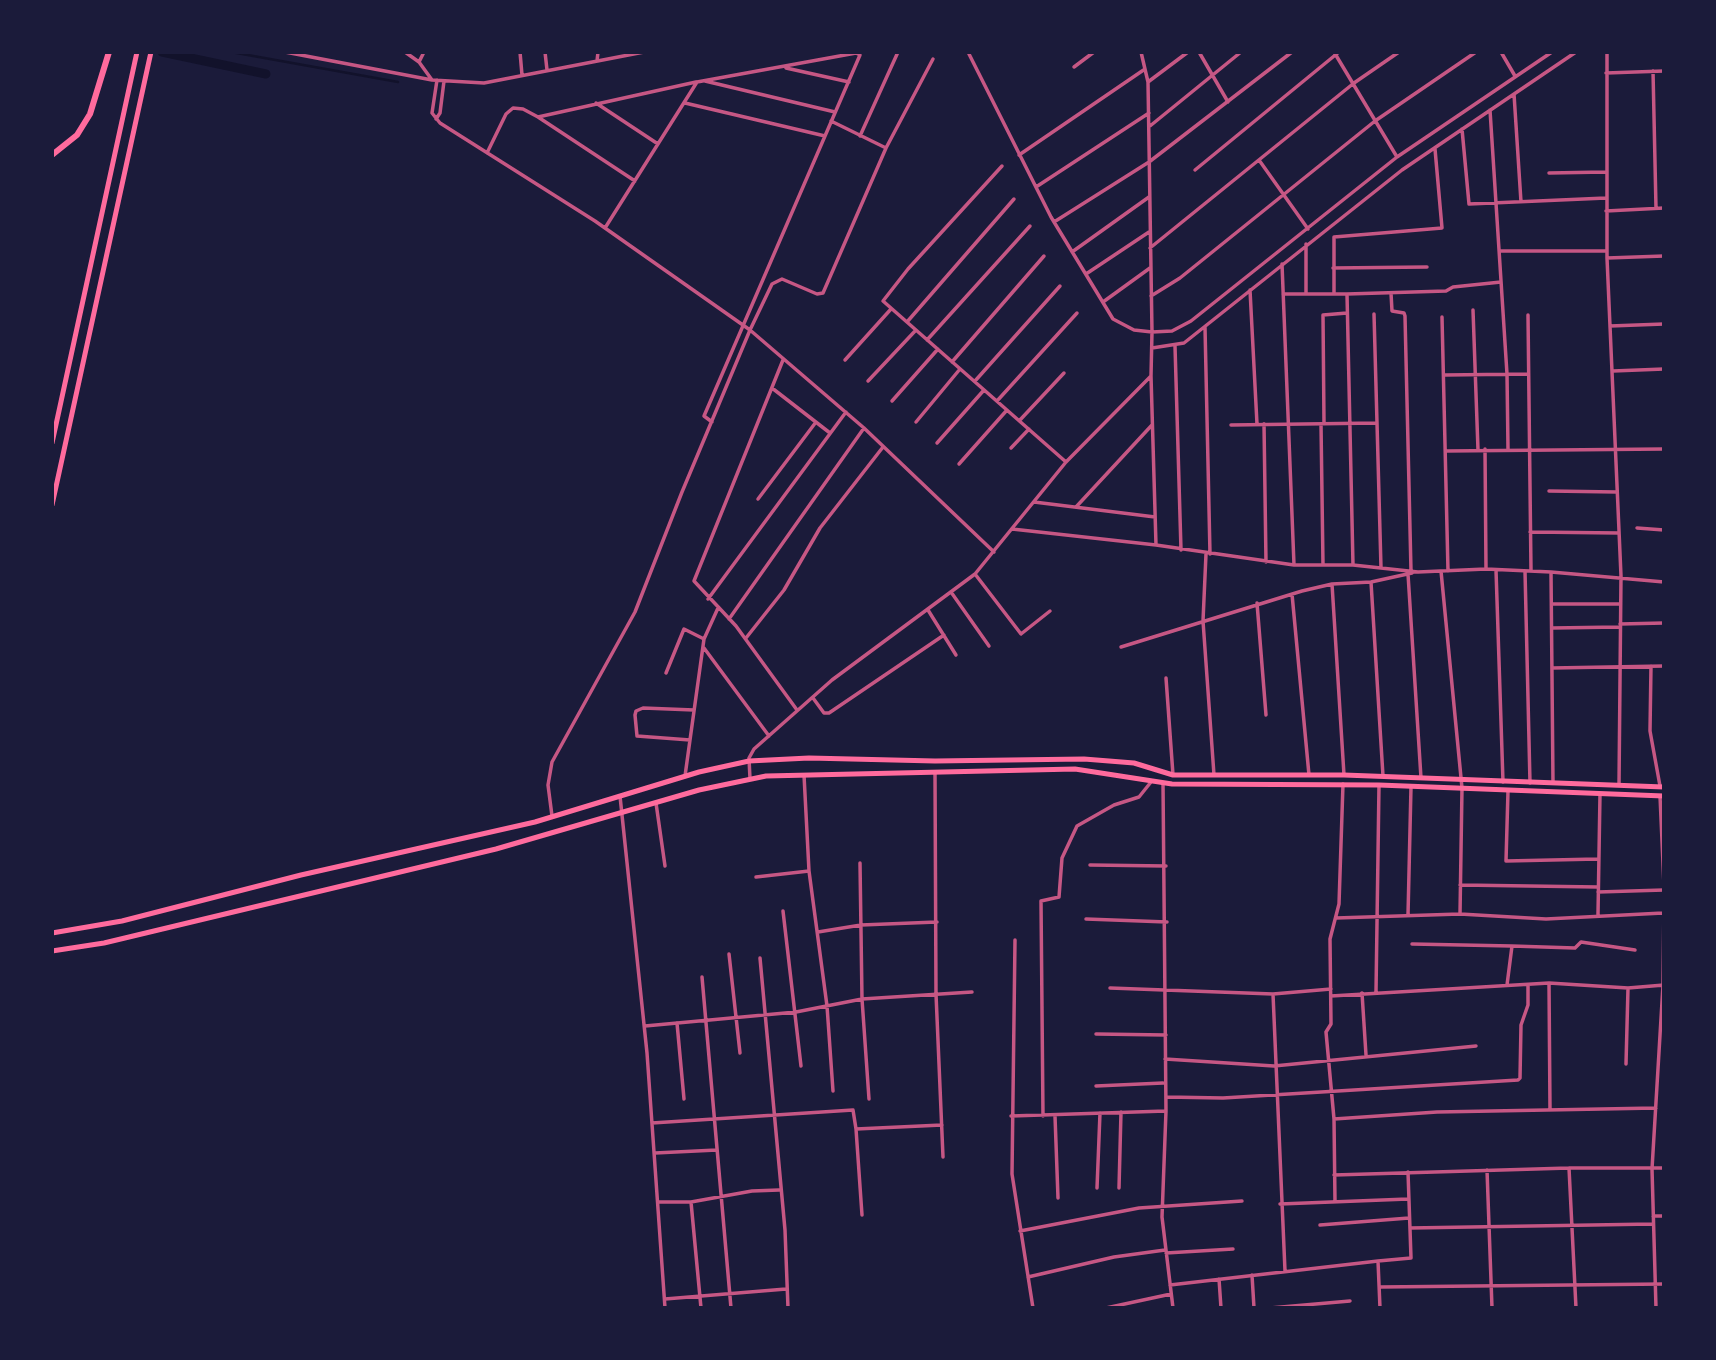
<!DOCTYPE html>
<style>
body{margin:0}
#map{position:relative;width:1716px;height:1360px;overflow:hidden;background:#1b1b3a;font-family:"Fira Sans",sans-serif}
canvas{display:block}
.frame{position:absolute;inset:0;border:54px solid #1b1b3a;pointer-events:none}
</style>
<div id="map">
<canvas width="1716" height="1360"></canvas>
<div class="frame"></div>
</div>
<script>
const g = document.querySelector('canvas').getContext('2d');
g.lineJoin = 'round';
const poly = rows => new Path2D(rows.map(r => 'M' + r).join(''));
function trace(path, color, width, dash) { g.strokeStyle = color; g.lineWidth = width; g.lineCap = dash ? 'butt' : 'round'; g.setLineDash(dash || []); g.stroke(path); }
trace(poly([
 [231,52,398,82]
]), '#12122b', 2.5);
trace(poly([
 [162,52,266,74]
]), '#12122b', 9);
trace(poly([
 [285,52,432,80,484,83,644,52],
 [405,52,419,62,432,80],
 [520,52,522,75],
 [545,52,547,70],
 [968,52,1051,217,1113,319,1134,330,1152,332,1148,82,1188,52],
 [1141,52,1148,82],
 [1199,52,1228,102],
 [1334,52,1397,157],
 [1501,52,1515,76],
 [1607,52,1607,258,1621,576,1619,785],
 [597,61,598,52],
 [419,62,424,52],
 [1074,67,1094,52],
 [786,68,849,82],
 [1653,71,1656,208],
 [1606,73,1664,71],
 [437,80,432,113,440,123,595,221,750,330,864,428,994,552],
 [705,81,835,112],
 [1514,94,1521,202],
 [596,103,658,144],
 [685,103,825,136],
 [1490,110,1507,374,1508,449],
 [538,117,635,181],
 [436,119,440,113,444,81],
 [831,121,886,148],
 [1150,126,1241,52],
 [1462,129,1469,204,1606,198],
 [860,136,898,52],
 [487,153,506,114,513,108,523,109,538,117,696,82],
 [1019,155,1145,69],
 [1259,160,1308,229],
 [1002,166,908,269,883,301,1066,462],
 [1195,170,1339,52],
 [1549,173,1606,172],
 [1036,187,1149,113],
 [1606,211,1664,208],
 [1054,222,1149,162,1292,52],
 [605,228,697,82,856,53,860,55,704,416,712,422],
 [1306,244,1306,293],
 [1150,248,1354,83,1399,52],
 [1499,251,1607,251],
 [1072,252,1149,197],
 [1607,258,1664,256],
 [1282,264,1294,565],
 [1333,268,1427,267],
 [1086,274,1149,232],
 [1250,290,1257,424],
 [1391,293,1392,311,1404,313,1405,316,1411,571],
 [1283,294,1347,294,1353,565],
 [1334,294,1334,237,1442,228,1435,149],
 [1347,294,1446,291,1453,287,1501,282],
 [1151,296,1180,278,1375,121,1476,52],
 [1103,302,1150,268],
 [1473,310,1478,450],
 [1374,314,1381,568],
 [1528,315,1531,571],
 [1442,317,1448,571],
 [907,322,1014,199],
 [1610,326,1664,324],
 [1205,327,1210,554],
 [927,340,1030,226],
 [1175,346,1181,550],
 [1152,348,1184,343,1402,170,1576,52],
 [783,360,694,581,736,626,797,710],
 [845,360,891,309],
 [952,362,1044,256],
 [1613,371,1664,369],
 [1445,375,1528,374],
 [1151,376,1156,545],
 [868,381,916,330],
 [975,381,1060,286],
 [772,388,830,433],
 [892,401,938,349],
 [997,401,1077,313],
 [1020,420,1064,373],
 [916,422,960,369],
 [1324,423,1323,315,1347,313],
 [1264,424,1266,562],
 [1321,424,1323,565],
 [1231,425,1377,423],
 [937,443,984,390],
 [1011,448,1029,429],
 [1485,449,1486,569],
 [1446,451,1664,449],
 [959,464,1007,410],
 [1549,491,1617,492],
 [758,499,816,422],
 [1034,502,1155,517],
 [1076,507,1152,425],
 [1637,528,1664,530],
 [1012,529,1156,545,1294,565,1353,565,1418,572,1486,569,1551,572,1664,582],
 [1530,532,1619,533],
 [1206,554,1203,621,1214,775],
 [1496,570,1503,782],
 [1441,571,1462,788,1460,914],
 [1525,571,1530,783],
 [1551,572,1553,783],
 [975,574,1021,634,1050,611],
 [1408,574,1421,778],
 [1371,582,1383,776],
 [1332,584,1344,775],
 [951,592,989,646],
 [1292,594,1309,775],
 [708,599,846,412],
 [1257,603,1266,715],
 [1552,604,1620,604],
 [928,610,956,655],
 [729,619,864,428],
 [1620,624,1664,623],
 [1552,628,1620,627],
 [746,638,784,590,820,528,883,447],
 [1121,647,1302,591,1332,584,1371,582,1412,573],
 [704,648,769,736],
 [1651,666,1650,731,1660,786],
 [1552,668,1664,666],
 [666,673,684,629,704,639],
 [1166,678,1173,775],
 [813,698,824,713,829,713,944,635],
 [690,740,637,736,635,715,636,711,643,708,694,710],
 [935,773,936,994,943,1157],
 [804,775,809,871,827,1006,833,1091],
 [685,776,704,639,718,608],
 [750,779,749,758,754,749,832,680,975,574,1066,462,1151,376,1152,332,1172,331,1191,321,1397,157,1552,52],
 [1163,783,1166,1111,1162,1217,1173,1308],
 [1508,791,1506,861,1598,859],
 [620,796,647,1053,665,1308],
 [1660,796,1664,886],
 [656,803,665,866],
 [552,816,548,785,552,762,635,612,682,492,750,330,772,284,782,279,817,294,823,293,886,148,933,59],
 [1090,865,1166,866],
 [756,877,809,871],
 [1460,885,1598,887],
 [1598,892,1664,890],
 [783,911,801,1066],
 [1598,914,1600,794],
 [1408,915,1411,787],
 [1336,918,1460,914,1546,919,1663,913],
 [1086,919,1167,922],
 [818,932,861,925,937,922],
 [1015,940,1012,1174,1033,1308],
 [1412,944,1512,946,1507,985],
 [1512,946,1575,948,1581,942,1635,950],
 [729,954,740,1053],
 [760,958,785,1230,788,1308],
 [702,977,731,1308],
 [1549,983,1550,1110],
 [1110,988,1273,994],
 [1376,992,1379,785],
 [1362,993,1366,1055],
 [1331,996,1549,983,1628,988,1664,985],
 [677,1023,684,1099],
 [645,1026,796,1012,862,999,860,863],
 [1096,1034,1166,1035],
 [1165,1059,1274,1066,1476,1046],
 [1626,1064,1628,988],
 [1096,1086,1163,1083],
 [1166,1097,1223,1098,1518,1080,1520,1078,1521,1025,1528,1005,1528,985],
 [869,1099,862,999,972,992],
 [1011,1116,1166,1111],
 [1043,1116,1041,901,1059,897,1062,858,1077,826,1114,805,1139,797,1151,782],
 [1055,1116,1058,1198],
 [1334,1119,1437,1112,1656,1108],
 [652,1123,853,1110,856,1129],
 [655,1153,717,1150],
 [1487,1170,1492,1308],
 [1334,1175,1569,1168],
 [1097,1188,1100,1113],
 [1119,1188,1121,1112],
 [658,1202,691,1202,752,1191,779,1190],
 [691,1202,701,1308],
 [1335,1202,1334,1119,1326,1032,1331,1024,1330,939,1339,904,1343,784],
 [1280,1204,1408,1199],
 [862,1215,856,1129,942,1125],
 [1653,1216,1664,1216],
 [1320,1225,1409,1218],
 [1410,1228,1653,1224],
 [1020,1231,1139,1208,1242,1201],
 [1166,1253,1233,1249],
 [1378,1261,1411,1258,1408,1172],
 [1285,1271,1273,994,1331,989],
 [1252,1275,1254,1308],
 [1028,1277,1114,1257,1165,1250],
 [1219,1279,1221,1308],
 [1170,1285,1378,1261,1380,1308],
 [1380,1287,1664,1284],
 [665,1299,786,1289],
 [1106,1308,1171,1294],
 [1270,1308,1350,1301],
 [1576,1308,1569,1168,1664,1168],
 [1656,1308,1652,1169,1663,985,1664,903]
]), '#c65784', 3.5);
trace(poly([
 [52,443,137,52],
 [52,505,151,52],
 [52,933,122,921,301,875,535,822,699,772,749,761,809,758,935,761,1084,759,1134,763,1173,775,1344,775,1664,787],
 [52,951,104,943,496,849,699,790,766,776,1075,769,1172,784,1379,785,1664,796]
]), '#ff6b9d', 5);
trace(poly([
 [52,155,77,135,90,114,109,52]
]), '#ff6b9d', 6);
</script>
